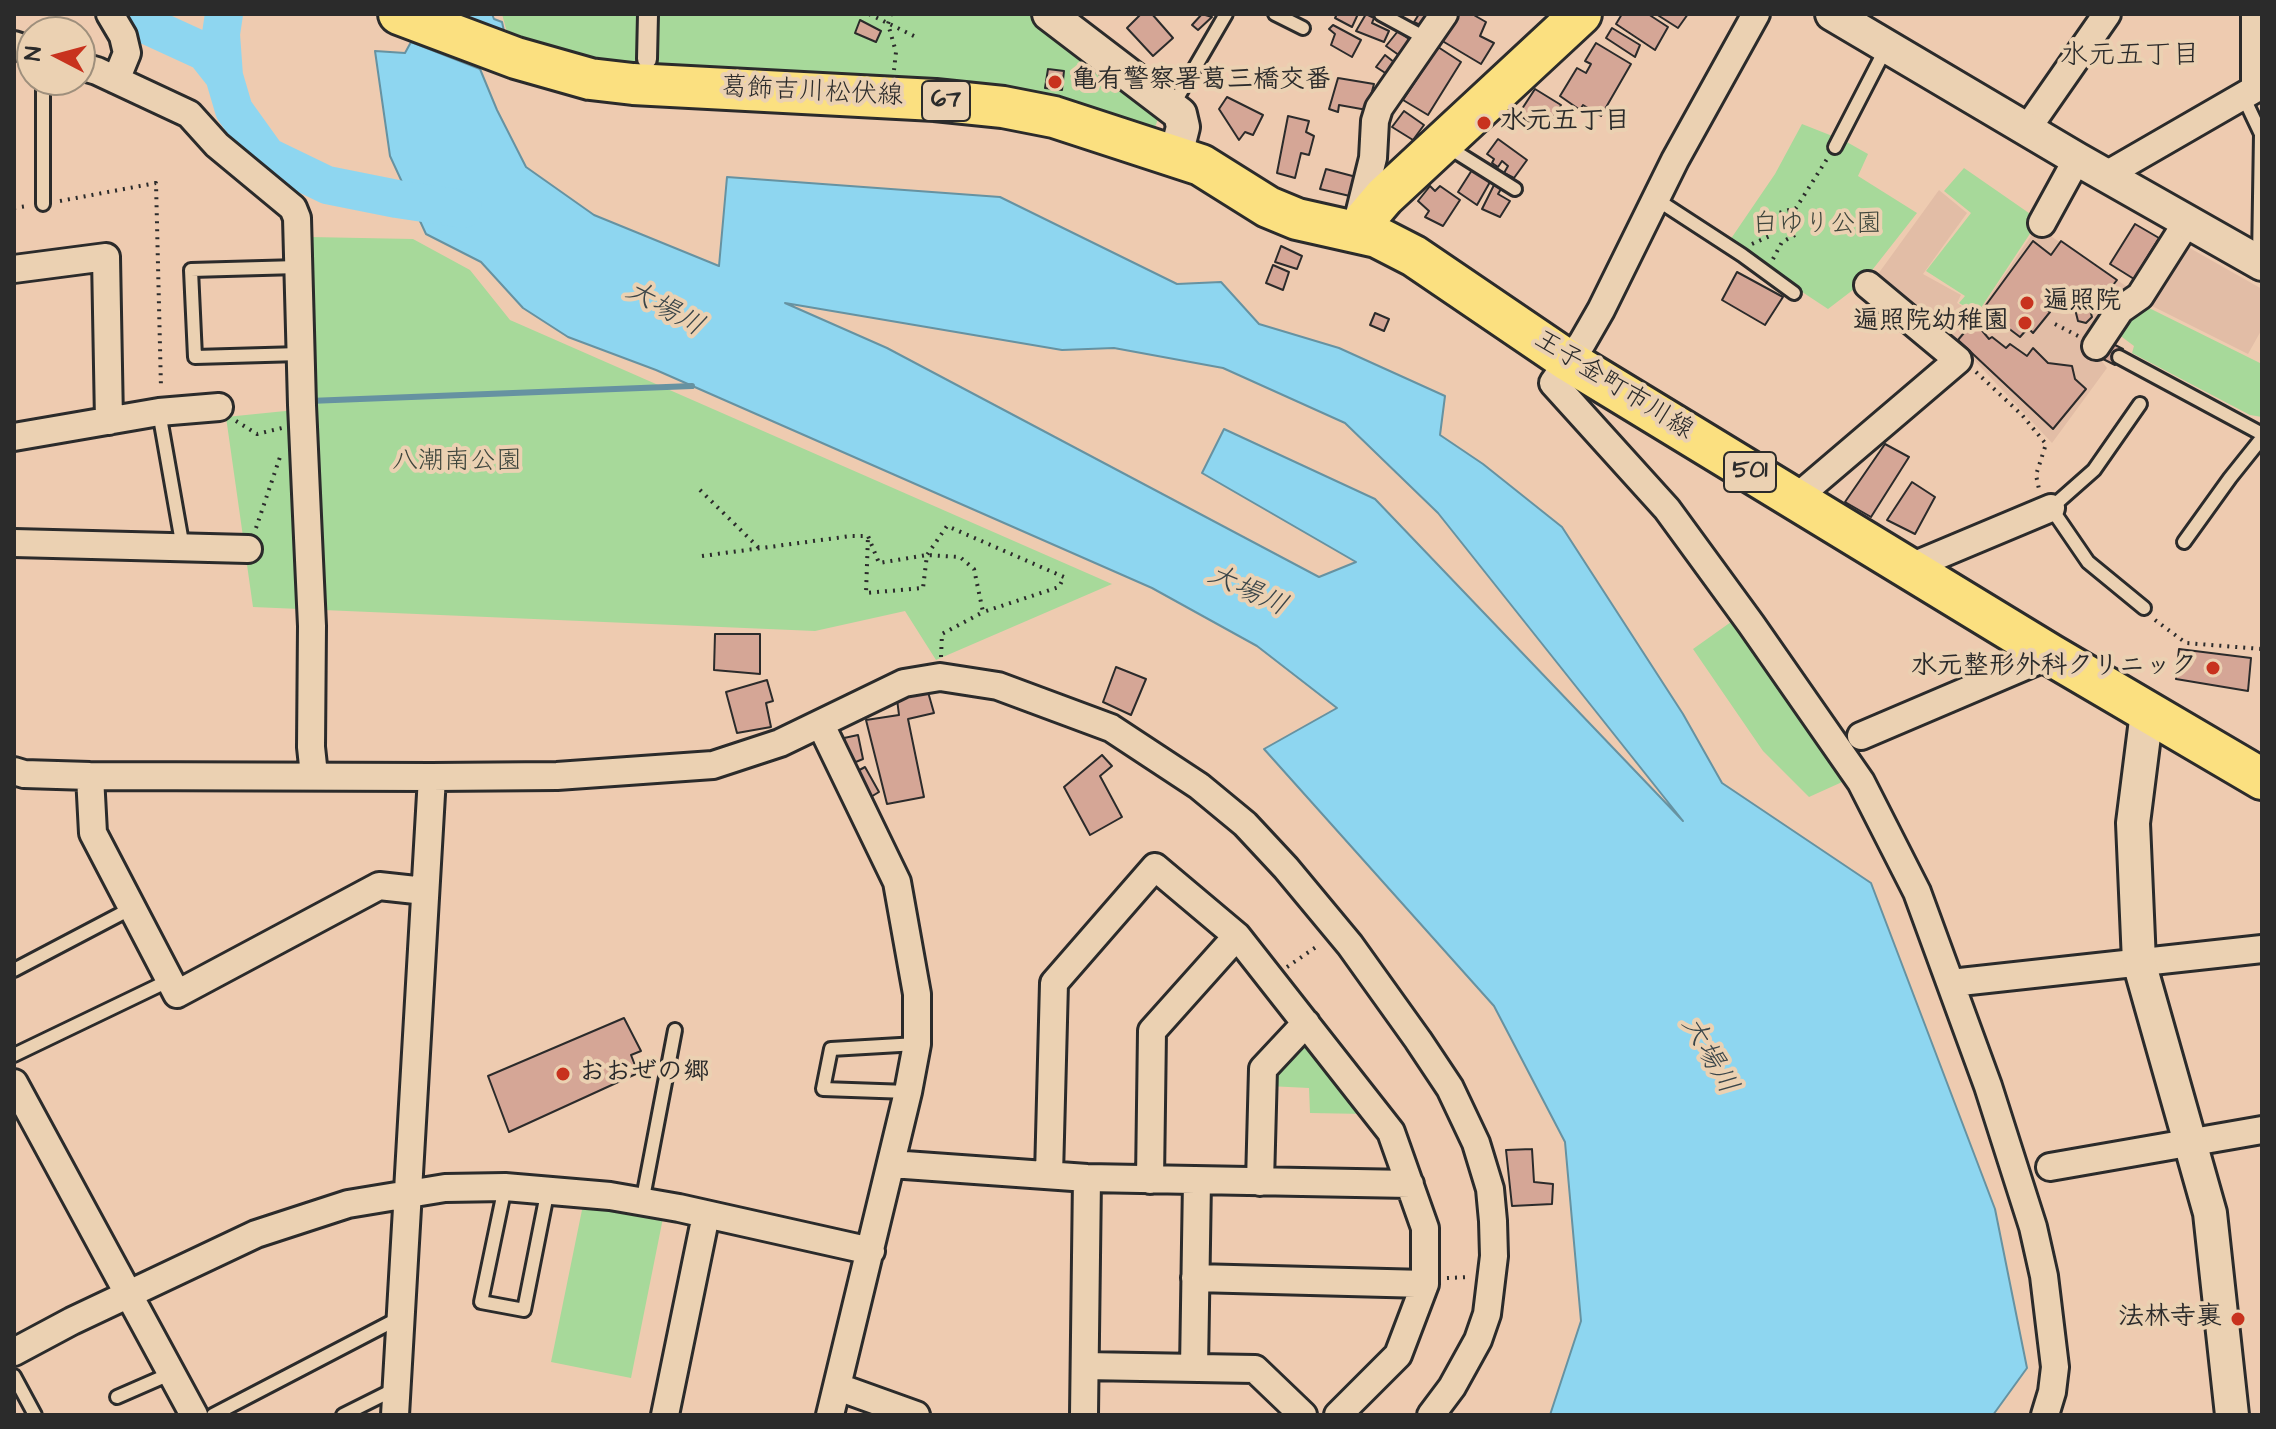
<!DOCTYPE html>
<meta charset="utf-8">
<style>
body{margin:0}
#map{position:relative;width:2276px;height:1429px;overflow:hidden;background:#eecbb0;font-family:"Architects Daughter",sans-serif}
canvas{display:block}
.frame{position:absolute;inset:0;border:16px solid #2b2b2b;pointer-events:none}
.north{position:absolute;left:16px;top:16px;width:80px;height:80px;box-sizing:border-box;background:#ebd1b2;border:2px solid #9e8f7c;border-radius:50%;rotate:276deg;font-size:22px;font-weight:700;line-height:32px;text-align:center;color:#2b2b2b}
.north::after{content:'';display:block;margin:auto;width:28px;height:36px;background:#c8321e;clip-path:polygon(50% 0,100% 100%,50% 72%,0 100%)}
</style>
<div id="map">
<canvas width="2276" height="1429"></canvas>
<div class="frame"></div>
<div class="north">N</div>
</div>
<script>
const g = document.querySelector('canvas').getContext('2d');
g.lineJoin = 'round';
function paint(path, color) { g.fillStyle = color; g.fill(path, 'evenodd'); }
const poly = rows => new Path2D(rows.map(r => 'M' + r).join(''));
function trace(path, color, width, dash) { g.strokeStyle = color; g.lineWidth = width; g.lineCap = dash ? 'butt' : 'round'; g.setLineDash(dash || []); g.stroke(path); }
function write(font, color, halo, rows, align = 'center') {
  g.font = font + ' "Architects Daughter","Klee One",sans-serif'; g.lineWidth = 8; g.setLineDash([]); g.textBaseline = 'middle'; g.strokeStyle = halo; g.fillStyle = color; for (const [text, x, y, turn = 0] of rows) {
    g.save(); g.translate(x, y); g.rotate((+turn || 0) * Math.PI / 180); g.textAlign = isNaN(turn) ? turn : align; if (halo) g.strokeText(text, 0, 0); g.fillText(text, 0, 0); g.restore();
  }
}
paint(poly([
 [1939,190,1967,213,1923,274,1961,295,1957,303,1977,315,2037,227,2129,288,2165,234,2262,289,2262,329,2248,354,2142,301,2098,356,2107,368,2052,443,1975,361,1873,281]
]), '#e2bda6');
paint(poly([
 [502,14,1031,14,1090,65,1160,113,1152,136,614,76,511,47],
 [1802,124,1845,141,1868,154,1858,176,1917,213,1862,283,1828,309,1728,243,1775,174],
 [1964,168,2039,220,1977,314,1959,303,1965,296,1926,271,1971,213,1944,191],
 [310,237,413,239,470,270,510,320,1112,584,936,660,905,611,815,631,253,607,226,417,315,408],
 [2141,304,2262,364,2262,417,2250,415,2132,353,2134,346,2118,334],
 [1738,617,1851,778,1809,797,1763,751,1693,649],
 [1300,1042,1312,1043,1367,1114,1310,1113,1309,1088,1268,1086,1268,1075],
 [583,1205,663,1218,631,1378,551,1362]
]), '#a7d99a');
const water = poly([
 [438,14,492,14,494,19,502,22,506,40,438,14],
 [411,42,480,69,497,110,526,167,594,215,719,266,727,177,1000,197,1177,284,1221,282,1259,324,1339,348,1445,396,1440,435,1483,464,1562,527,1683,714,1722,783,1871,883,1995,1209,2027,1368,1993,1415,1550,1415,1581,1321,1565,1142,1494,1006,1264,749,1337,708,1257,646,1152,588,656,370,568,337,523,308,481,262,426,234,390,156,375,51,405,53,411,42],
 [785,303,1062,350,1114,348,1223,368,1345,423,1438,513,1683,821,1375,499,1224,429,1202,473,1356,562,1319,577,887,348,785,303]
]);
paint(water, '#8ed6f0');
trace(water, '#6692a1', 2);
trace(poly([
 [309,401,692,386]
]), '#6692a1', 6);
trace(poly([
 [135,14,144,24,205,52,224,76],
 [224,14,221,34,224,76,234,110,267,156,327,185,397,199,463,209]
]), '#8ed6f0', 38);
const building = poly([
 [1141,14,1152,14,1173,38,1153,56,1127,28,1141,14],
 [1202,14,1212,17,1198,30,1192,25,1202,14],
 [1337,14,1358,14,1352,27,1335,18,1337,14],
 [1366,14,1374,18,1372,23,1389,31,1384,42,1356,31,1366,14],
 [1419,14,1431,17,1426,28,1414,22,1419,14],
 [1455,14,1472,14,1486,22,1480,36,1494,43,1481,64,1439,39,1455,14],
 [1622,14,1648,14,1668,27,1655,50,1616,24,1622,14],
 [1656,14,1688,14,1678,28,1656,14],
 [860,20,881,31,876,42,855,33,860,20],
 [1333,25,1361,40,1352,57,1331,45,1335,34,1329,29,1333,25],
 [1612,28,1640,45,1635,57,1606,38,1612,28],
 [1398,31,1409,39,1403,58,1386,46,1398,31],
 [1596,43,1631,64,1601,116,1583,105,1580,110,1560,96,1577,68,1586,73,1591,64,1585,61,1596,43],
 [1438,47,1461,62,1428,115,1403,100,1438,47],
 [1385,55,1399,66,1390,76,1376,67,1385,55],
 [1048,69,1064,71,1062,90,1045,88,1048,69],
 [1338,78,1374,84,1367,110,1339,105,1338,112,1329,109,1338,78],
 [1535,89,1561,105,1545,131,1518,115,1535,89],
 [1227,97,1263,115,1253,135,1245,132,1239,140,1219,109,1227,97],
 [1404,111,1424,125,1413,140,1392,127,1404,111],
 [1288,116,1309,121,1306,132,1314,136,1309,155,1301,153,1295,178,1277,173,1288,116],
 [1498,139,1527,160,1514,178,1504,173,1508,166,1502,161,1498,167,1492,163,1494,159,1487,154,1498,139],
 [1326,169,1360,178,1354,197,1320,189,1326,169],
 [1472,170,1490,182,1477,205,1458,192,1472,170],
 [1494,185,1501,189,1498,194,1510,201,1500,217,1482,209,1494,185],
 [1430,186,1435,191,1440,186,1460,200,1443,226,1425,217,1429,211,1418,201,1430,186],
 [2135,224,2159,238,2134,279,2110,264,2135,224],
 [2033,241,2051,255,2061,241,2117,280,2095,308,2084,299,2077,306,2064,296,2056,306,2049,300,2044,307,2050,312,2033,333,2028,328,2020,337,1983,309,2033,241],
 [1281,246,1302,256,1297,269,1275,262,1281,246],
 [1273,265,1289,272,1283,290,1266,283,1273,265],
 [1737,272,1783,297,1765,325,1722,300,1737,272],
 [2082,307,2090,310,2092,317,2086,323,2078,321,2076,313,2082,307],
 [1375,313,1389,319,1384,331,1370,325,1375,313],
 [1974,321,1989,339,1992,337,2006,348,2010,344,2027,356,2033,348,2048,363,2072,366,2075,379,2086,389,2053,429,1958,340,1974,321],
 [2109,342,2123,349,2115,365,2101,358,2109,342],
 [1885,444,1909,457,1871,517,1845,502,1885,444],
 [1912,482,1935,497,1915,534,1887,520,1912,482],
 [715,634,760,634,760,674,714,670,715,634],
 [2179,649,2251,658,2248,691,2176,679,2179,649],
 [1116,667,1146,679,1131,715,1103,702,1116,667],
 [767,680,773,701,766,703,771,727,737,733,726,692,767,680],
 [928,692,934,713,908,719,924,797,887,804,866,720,899,715,897,699,928,692],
 [858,735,863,759,851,764,844,738,858,735],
 [1102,755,1112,766,1100,776,1122,817,1090,835,1064,787,1102,755],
 [865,767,879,792,869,798,854,773,865,767],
 [624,1018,641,1051,631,1055,638,1073,509,1132,488,1076,624,1018],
 [1532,1149,1534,1182,1553,1184,1552,1204,1512,1206,1506,1150,1532,1149]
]);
paint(building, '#d5a696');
trace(building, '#2b2b2b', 2);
const service = poly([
 [1275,14,1303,28],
 [1381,14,1427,39],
 [43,80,43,204],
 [2243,96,2261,134,2259,260],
 [1172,107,1226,14],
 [1448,147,1515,189],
 [1835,147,1886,48],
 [1656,199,1742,255,1794,293],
 [298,267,191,270,195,357,300,354],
 [2119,357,2262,434],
 [2140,404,2094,470,2051,508,2088,562,2144,608],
 [159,412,183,548],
 [2184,542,2230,478,2262,438],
 [14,970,132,908],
 [14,1055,170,980],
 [908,1092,823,1089,831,1049,917,1044],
 [505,1187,481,1302,524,1310,548,1189],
 [642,1203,675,1030],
 [14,1376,35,1415],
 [117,1397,172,1373],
 [213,1415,401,1317],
 [343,1415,397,1388]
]);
const pedestrian = poly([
 [647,59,648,14]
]);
const minor = poly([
 [110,14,123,36,127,53,116,80],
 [1756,14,1675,160,1601,310,1582,343,1553,383,1667,509,1751,624,1861,782,1917,892,1988,1086,2033,1227,2044,1276,2055,1367,2052,1392,2045,1415],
 [14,45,32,51],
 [80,66,97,71,189,114,217,145,293,208,297,218,302,405,312,626,311,747,314,775],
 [2027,129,2107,14],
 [2106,175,2255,89,2255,14],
 [1357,223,1373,158,1375,121,1379,108,1444,14],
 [2042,223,2077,159],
 [14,269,106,257,109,421],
 [2096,346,2120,310,2140,296,2187,222],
 [14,437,159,412,219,407],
 [1795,499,1958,360,1868,285],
 [14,543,248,549],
 [1908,568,2051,508],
 [821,725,897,882,917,994,917,1044,908,1092,830,1415],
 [1861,736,2051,655],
 [14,771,24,774,90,776,432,777,557,776,713,765,780,743,904,683,940,677,998,686,1111,728,1199,786,1245,824,1286,868,1350,945,1418,1040,1450,1088,1476,1143,1490,1189,1493,1221,1494,1256,1487,1314,1478,1340,1452,1387,1431,1415],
 [90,776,93,833,177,994,379,886,425,891],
 [1951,983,2262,949],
 [14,1083,194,1415],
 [891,1164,1087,1178,1410,1184],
 [2050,1167,2262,1130],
 [1049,1175,1054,983,1155,867,1237,936,1391,1132,1425,1228,1425,1284,1398,1355,1338,1415],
 [1150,1180,1152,1031,1237,936],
 [1260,1182,1263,1069,1306,1023],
 [1195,1278,1425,1284],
 [14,1352,72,1321,256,1234,348,1204,445,1188,505,1187,610,1196,679,1208,871,1251],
 [1085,1366,1255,1369,1303,1415],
 [1194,1368,1197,1181],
 [838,1387,916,1415],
 [395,1415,432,777],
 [665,1415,706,1215],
 [1084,1415,1087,1178]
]);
const tertiary = poly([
 [1049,14,1180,114,1183,127,1176,155],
 [1832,14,2077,159,2262,264],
 [2147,712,2133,823,2139,962,2210,1213,2232,1415]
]);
const primary = poly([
 [399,14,516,58,590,79,633,84,935,100,1003,107,1054,117,1201,165,1268,207,1297,219,1377,237,1414,256,1567,360,2051,655,2262,779],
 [1355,231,1384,197,1581,14]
]);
trace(service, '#2b2b2b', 18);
trace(pedestrian, '#2b2b2b', 24);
trace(minor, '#2b2b2b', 32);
trace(tertiary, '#2b2b2b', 38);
trace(primary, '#2b2b2b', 46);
trace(poly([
 [869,14,914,36],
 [891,14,888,24,896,52,894,70],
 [60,201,156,183,161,388],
 [14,208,27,206],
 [1752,244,1772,235,1775,214,1796,208,1827,159],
 [1773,259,1782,242,1795,235,1796,208],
 [2055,324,2078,336],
 [1976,372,2022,415,2046,444,2036,475,2039,489],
 [236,421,257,434,282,428],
 [700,490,759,548],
 [256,528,280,457],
 [702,556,851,536,868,536,879,563,927,555,960,557,974,569,983,612,1059,587,1064,577,947,526,927,555,923,588,866,593,868,536],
 [2155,620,2186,643,2262,649],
 [941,657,942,634,983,612],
 [1287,967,1319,945],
 [1447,1278,1470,1277]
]), '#2b2b2b', 4, [2, 6]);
trace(service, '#ebd1b2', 12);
trace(pedestrian, '#ebd1b2', 18);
trace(minor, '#ebd1b2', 26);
trace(tertiary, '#ebd1b2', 32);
trace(primary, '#fbe080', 40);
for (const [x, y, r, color] of [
 [1055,82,8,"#c8321e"],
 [1484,123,8,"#c8321e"],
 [2027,303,8,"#c8321e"],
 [2025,323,8,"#c8321e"],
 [2213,668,8,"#c8321e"],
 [563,1074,8,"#c8321e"],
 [2238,1319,8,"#c8321e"]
]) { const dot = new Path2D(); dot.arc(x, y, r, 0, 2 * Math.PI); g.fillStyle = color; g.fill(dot); trace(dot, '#ebd1b2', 3); }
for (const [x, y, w] of [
 [946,101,48],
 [1750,472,52]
]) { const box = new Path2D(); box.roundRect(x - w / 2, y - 20, w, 40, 6); g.fillStyle = '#ebd1b2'; g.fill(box); trace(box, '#2b2b2b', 2); }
write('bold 24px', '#2b2b2b', null, [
 ["67",946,101],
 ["501",1750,472]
]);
write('bold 26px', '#2b2b2b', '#ebd1b2', [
 ["亀有警察署葛三橋交番",1071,82],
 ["水元五丁目",1500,123],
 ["遍照院",2043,303],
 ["遍照院幼稚園",2009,323,"right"],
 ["水元整形外科クリニック",2197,668,"right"],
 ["おおぜの郷",579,1074],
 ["法林寺裏",2222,1319,"right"]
], 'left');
write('26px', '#2b2b2b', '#ebd1b2', [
 ["葛飾吉川松伏線",812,93,3],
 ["王子金町市川線",1613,386,32]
]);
write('26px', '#3e453c', '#ebd1b2', [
 ["白ゆり公園",1817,226],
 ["八潮南公園",457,463]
]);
write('28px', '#2b2b2b', '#ebd1b2', [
 ["水元五丁目",2130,57]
]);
write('italic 28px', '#3a4549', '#ebd1b2', [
 ["大場川",664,310,29],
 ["大場川",1247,592,25],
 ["大場川",1708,1056,60]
]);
</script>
